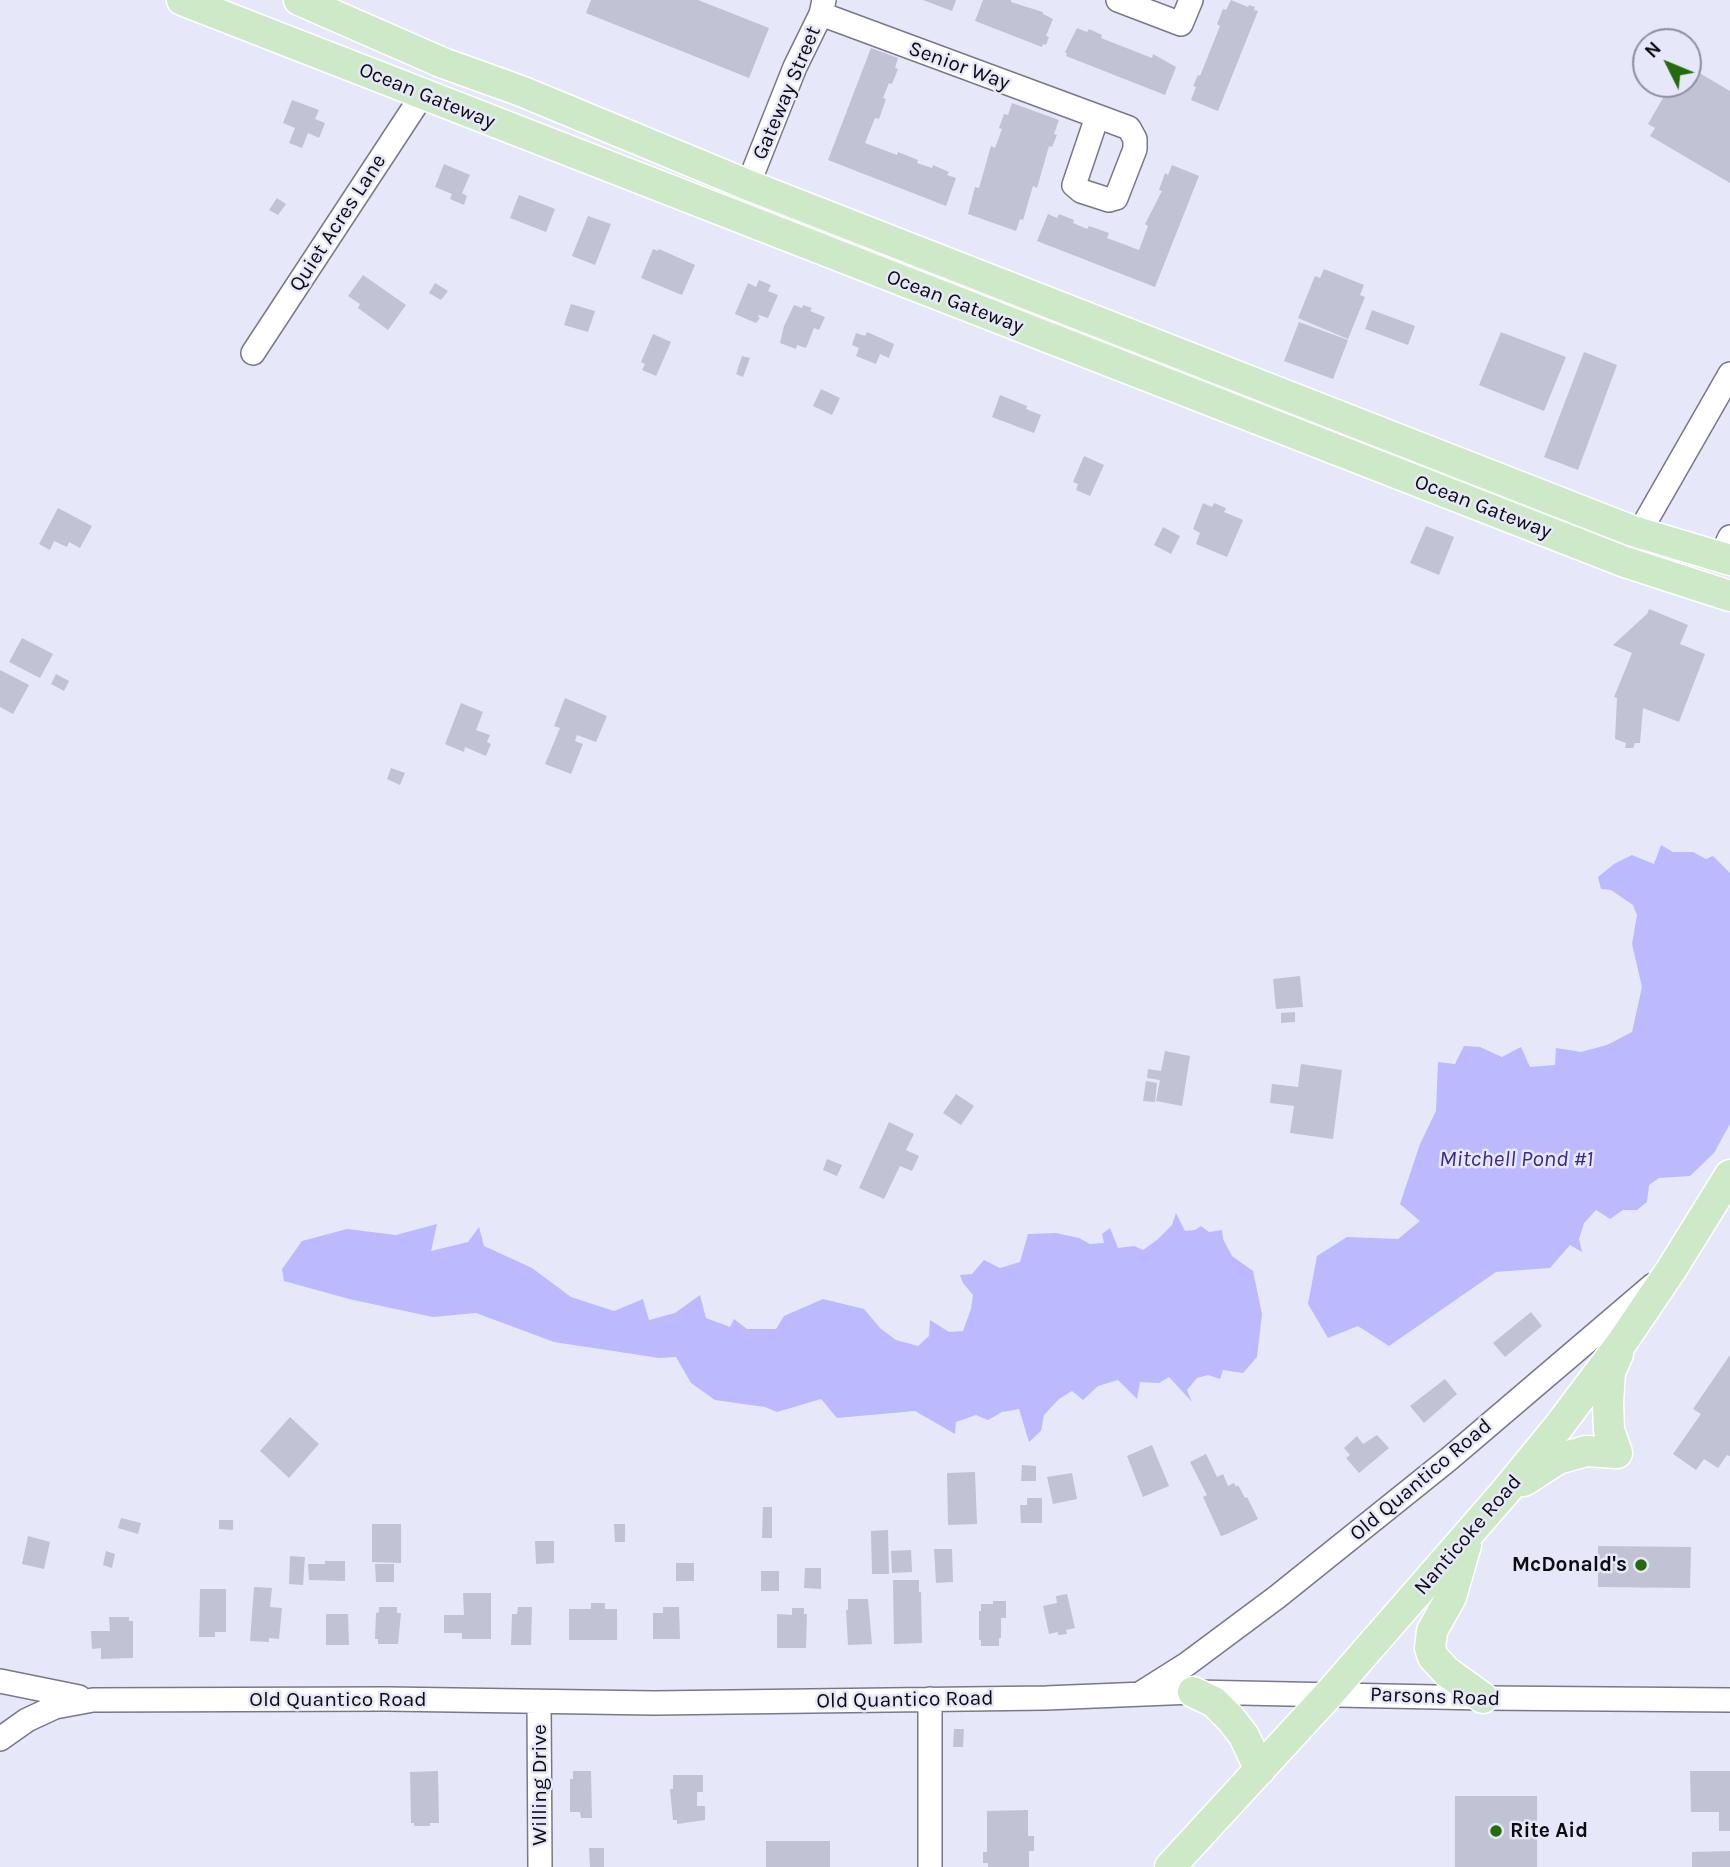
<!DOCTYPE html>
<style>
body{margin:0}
#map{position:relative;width:1730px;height:1867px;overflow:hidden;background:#e7e7fa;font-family:Karla,sans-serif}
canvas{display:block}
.north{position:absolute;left:1632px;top:28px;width:70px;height:70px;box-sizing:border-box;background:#e7e7fa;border:2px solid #8f8f9d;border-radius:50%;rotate:313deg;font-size:19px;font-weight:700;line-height:28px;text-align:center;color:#0b0b11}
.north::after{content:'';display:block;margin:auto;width:24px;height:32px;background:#246c09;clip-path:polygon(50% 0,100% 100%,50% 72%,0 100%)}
</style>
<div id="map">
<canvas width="1730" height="1867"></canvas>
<div class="north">N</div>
</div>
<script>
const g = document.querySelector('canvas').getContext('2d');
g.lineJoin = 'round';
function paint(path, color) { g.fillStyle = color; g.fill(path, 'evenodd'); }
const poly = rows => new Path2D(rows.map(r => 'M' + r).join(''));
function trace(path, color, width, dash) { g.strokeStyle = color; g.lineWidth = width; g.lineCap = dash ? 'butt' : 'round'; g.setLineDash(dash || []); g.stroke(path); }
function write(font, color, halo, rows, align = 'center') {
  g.font = font + ' Karla,sans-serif'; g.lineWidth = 5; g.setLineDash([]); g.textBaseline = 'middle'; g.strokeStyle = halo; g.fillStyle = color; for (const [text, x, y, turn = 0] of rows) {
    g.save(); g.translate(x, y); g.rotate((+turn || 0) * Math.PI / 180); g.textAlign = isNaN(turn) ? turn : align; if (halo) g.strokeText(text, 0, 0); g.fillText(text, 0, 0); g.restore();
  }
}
paint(poly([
 [1661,845,1673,852,1693,852,1706,859,1713,856,1730,873,1730,1124,1714,1153,1690,1176,1659,1178,1649,1185,1647,1202,1637,1210,1623,1210,1610,1219,1596,1210,1584,1223,1579,1239,1582,1252,1570,1245,1550,1268,1496,1272,1389,1346,1358,1326,1328,1338,1308,1304,1317,1256,1347,1237,1398,1239,1420,1221,1400,1204,1420,1144,1436,1111,1438,1062,1455,1064,1464,1046,1480,1047,1502,1057,1521,1047,1530,1067,1555,1065,1556,1048,1581,1052,1607,1045,1632,1032,1642,987,1632,944,1637,915,1633,905,1611,890,1601,889,1598,877,1614,864,1632,855,1654,864],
 [1176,1213,1185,1231,1195,1230,1201,1226,1209,1232,1222,1230,1223,1239,1232,1256,1253,1271,1262,1314,1257,1357,1243,1373,1223,1370,1220,1379,1208,1375,1197,1378,1187,1390,1192,1402,1169,1377,1159,1383,1140,1382,1137,1399,1118,1380,1098,1386,1083,1400,1072,1391,1059,1399,1044,1415,1041,1431,1029,1442,1019,1409,1002,1412,988,1420,976,1415,956,1422,955,1434,915,1411,837,1418,821,1399,777,1412,765,1407,715,1400,691,1383,676,1357,659,1358,554,1342,476,1313,433,1317,349,1299,284,1281,282,1269,302,1241,347,1229,396,1235,437,1224,431,1251,468,1242,479,1227,484,1246,532,1268,571,1297,614,1311,643,1299,649,1320,675,1313,700,1295,706,1318,730,1327,734,1319,747,1329,776,1329,784,1316,823,1299,864,1309,881,1329,896,1340,918,1346,929,1336,930,1320,949,1332,963,1331,971,1309,973,1295,963,1283,960,1275,972,1274,984,1260,1000,1268,1020,1262,1028,1234,1056,1233,1079,1238,1090,1244,1104,1243,1102,1234,1110,1228,1118,1248,1134,1246,1143,1250,1157,1240,1172,1225]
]), '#bcb9ff');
paint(poly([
 [591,0,698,0,769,28,749,78,586,13],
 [923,0,956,0,952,11],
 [983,0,1011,0,1011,2,1043,12,1043,14,1053,19,1046,36,1049,37,1046,45,1043,44,1042,47,975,21],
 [1231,0,1248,7,1249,5,1255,7,1254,10,1258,11,1218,111,1191,100,1196,87,1193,86,1198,75,1200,76,1220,26,1217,24,1223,9,1226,10],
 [1077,28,1087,32,1089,29,1102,35,1101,38,1152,58,1153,54,1176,67,1165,95,1066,56,1067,53,1065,52],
 [871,48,898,58,895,68,898,69,892,84,889,83,883,98,886,99,879,119,875,118,865,143,897,155,898,152,918,160,917,163,932,168,933,165,949,172,947,175,956,178,946,206,828,160],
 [1691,68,1730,91,1730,183,1650,136,1655,128,1648,124,1671,84,1688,84,1688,72],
 [292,100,319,110,315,119,325,123,319,138,308,133,302,148,289,143,295,128,283,123],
 [1012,103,1059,120,1054,134,1057,135,1052,147,1049,146,1037,188,1033,186,1023,220,1020,219,1016,231,968,214,975,187,979,188,991,146,995,148,1002,129,999,128,1004,114,1008,115],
 [444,164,470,175,462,193,467,196,464,205,450,199,452,194,435,187],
 [1172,165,1199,176,1155,287,1037,241,1048,214,1057,218,1059,214,1074,220,1073,223,1087,229,1089,226,1109,233,1107,238,1139,250,1148,226,1145,224,1162,191,1159,190,1165,173,1168,175],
 [519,195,555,209,546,232,510,218],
 [277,198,286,204,278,215,269,210],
 [588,216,611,224,595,265,572,256],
 [653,249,658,251,659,249,695,265,682,295,641,278],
 [1324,269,1364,285,1360,295,1365,297,1348,339,1298,318,1315,276,1320,278],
 [363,275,406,305,388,330,358,308,360,304,348,296],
 [759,280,771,285,768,291,778,295,768,318,759,315,758,317,760,318,756,323,735,314,748,283,756,287],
 [435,283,448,291,441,300,429,293],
 [571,304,595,311,588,332,564,325],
 [794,305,802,308,803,305,812,308,810,311,825,317,819,330,814,328,806,348,797,345,796,349,780,343,784,326],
 [1372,310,1415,326,1408,345,1365,329],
 [1299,322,1348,340,1333,379,1284,361],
 [867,332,894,344,889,358,880,354,876,364,856,356,859,348,852,345,856,333,865,336],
 [1501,332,1566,357,1544,411,1479,385],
 [653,334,671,342,656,376,642,370,645,364,641,362],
 [1584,352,1617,365,1578,470,1544,457],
 [742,356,750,358,743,377,736,374],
 [821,389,840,398,832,415,813,406],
 [1000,395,1027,406,1026,409,1041,415,1034,433,992,417],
 [1084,456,1104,465,1090,496,1076,490,1078,484,1073,482],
 [1203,503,1212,507,1214,503,1226,508,1224,512,1243,520,1227,557,1196,544,1200,533,1193,529],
 [58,508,92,526,80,548,69,542,67,547,54,541,50,550,39,544],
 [1426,526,1454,537,1439,575,1410,563],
 [1163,527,1180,536,1171,554,1154,545],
 [1649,609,1688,625,1680,644,1705,654,1679,722,1643,708,1640,743,1635,743,1633,748,1625,748,1626,743,1615,739,1617,698,1614,697,1632,653,1613,645,1647,614],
 [22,638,53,654,40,678,9,662],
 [0,670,29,685,13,714,0,707],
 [56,674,69,681,64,691,51,684],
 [565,698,607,716,596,742,577,735,575,741,583,744,571,774,545,764,560,728,554,726],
 [461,703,483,712,476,730,490,735,487,742,491,744,486,756,465,747,464,752,445,744],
 [391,768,405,773,400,785,387,779],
 [1300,976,1303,1007,1276,1009,1273,979],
 [1295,1012,1295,1022,1281,1023,1281,1013],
 [1165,1051,1190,1056,1182,1106,1156,1101,1160,1080,1147,1078,1148,1069,1161,1071],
 [1301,1064,1342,1070,1333,1139,1290,1133,1294,1106,1270,1103,1272,1084,1298,1087],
 [1146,1081,1157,1083,1155,1102,1143,1101],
 [956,1094,974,1106,961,1125,943,1113],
 [889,1122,914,1134,906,1150,919,1156,912,1171,900,1166,884,1199,859,1188],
 [827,1159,842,1165,837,1176,823,1170],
 [1531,1312,1542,1326,1505,1357,1493,1343],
 [1730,1355,1730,1456,1727,1455,1718,1468,1704,1459,1696,1470,1673,1454,1701,1414,1693,1409],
 [1445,1379,1457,1394,1424,1423,1410,1406],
 [290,1417,319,1444,289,1478,260,1451],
 [1377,1435,1389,1448,1359,1473,1346,1458,1350,1455,1344,1448,1357,1436,1363,1444],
 [1152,1445,1169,1486,1143,1497,1127,1456],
 [1206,1454,1217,1477,1223,1474,1228,1486,1234,1483,1236,1487,1238,1485,1245,1498,1247,1497,1258,1519,1227,1534,1221,1536,1203,1497,1207,1495,1190,1462],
 [1022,1465,1036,1466,1036,1481,1021,1481],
 [975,1472,977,1524,948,1525,947,1473],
 [1072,1473,1077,1499,1053,1504,1047,1477],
 [1027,1498,1042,1498,1042,1523,1021,1523,1020,1505,1027,1505],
 [763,1507,772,1507,772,1538,762,1538],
 [121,1518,141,1523,138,1534,118,1528],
 [219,1520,233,1520,233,1530,219,1529],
 [372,1524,401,1524,401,1563,372,1562],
 [614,1524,625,1524,625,1542,615,1542],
 [888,1530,889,1574,872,1574,871,1531],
 [28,1536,50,1542,44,1569,22,1564],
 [535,1541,554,1541,554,1563,536,1564],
 [1598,1546,1691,1547,1690,1588,1598,1587],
 [934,1549,952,1549,953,1582,936,1583],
 [911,1550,912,1572,892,1573,891,1551],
 [106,1551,115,1554,112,1568,103,1565],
 [290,1556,305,1557,303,1585,289,1584],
 [325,1561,345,1561,345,1581,309,1580,308,1564,325,1564],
 [676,1563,694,1563,694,1581,676,1581],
 [375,1564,394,1564,394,1582,376,1582],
 [805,1568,821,1568,821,1589,804,1588],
 [761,1571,779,1571,779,1591,761,1591],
 [893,1580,919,1580,919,1592,921,1592,922,1643,894,1644],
 [254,1587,272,1588,270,1607,282,1608,279,1639,269,1638,269,1642,250,1641],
 [200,1589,226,1589,226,1632,215,1632,215,1637,199,1637],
 [463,1593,491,1593,491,1639,462,1639,462,1633,444,1633,444,1615,464,1615],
 [1067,1594,1075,1628,1066,1630,1067,1634,1058,1635,1058,1632,1049,1634,1043,1606,1057,1603,1056,1596],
 [848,1599,868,1599,872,1644,848,1645,846,1610,848,1610],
 [993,1601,1006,1601,1006,1618,1001,1618,1001,1638,999,1638,999,1646,981,1646,981,1640,979,1640,979,1611,981,1611,981,1604,993,1604],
 [591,1603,605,1603,605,1609,617,1609,617,1640,569,1640,569,1609,591,1609],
 [379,1607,397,1607,397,1613,401,1613,398,1644,378,1644,378,1639,375,1639,376,1613,379,1612],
 [518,1607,532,1607,531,1645,511,1645,512,1614,517,1614],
 [663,1607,679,1607,680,1639,653,1639,653,1613,663,1613],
 [792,1608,804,1608,804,1614,807,1614,806,1648,777,1648,777,1614,792,1615],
 [326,1614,348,1614,349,1645,326,1645],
 [109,1617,129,1617,129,1621,133,1621,133,1658,101,1659,101,1648,92,1649,91,1631,110,1631],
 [954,1729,964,1729,963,1747,953,1747],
 [438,1771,439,1823,430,1823,430,1826,414,1826,414,1823,411,1823,410,1772],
 [573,1771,591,1771,592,1818,581,1818,580,1812,570,1812,570,1779,573,1779],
 [1690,1771,1730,1771,1730,1831,1719,1831,1719,1812,1691,1812],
 [673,1775,703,1775,703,1792,697,1792,697,1806,705,1806,705,1820,677,1824,677,1820,673,1820,670,1789,673,1789],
 [1455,1796,1537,1796,1537,1867,1455,1867],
 [1028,1810,1028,1836,1034,1836,1034,1851,1029,1851,1029,1867,988,1867,988,1863,983,1863,983,1852,987,1852,987,1811],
 [766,1841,830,1841,830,1867,766,1867],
 [589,1848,604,1848,604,1867,590,1867],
 [1730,1851,1730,1867,1692,1867,1692,1852]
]), '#c2c2d5');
const minor = poly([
 [1118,0,1181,24,1191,0],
 [821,14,1129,128,1135,139,1135,149,1116,198,1109,200,1081,191,1074,185,1097,117],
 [748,185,795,67,821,14,824,0],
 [253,353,423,94],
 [1720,558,1730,537],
 [1625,562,1639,533,1730,374],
 [0,1681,79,1697],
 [1141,1693,1187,1664,1277,1597,1449,1459,1653,1285],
 [930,1699,930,1867],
 [539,1702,540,1867],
 [0,1739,27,1720,55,1707,93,1700,387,1699,654,1703,1046,1698,1193,1692,1483,1698,1730,1700]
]);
const major = poly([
 [182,0,1625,562,1730,596],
 [299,0,443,63,521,91,748,185,1633,531,1730,560],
 [1524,1481,1558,1459,1586,1451,1617,1453,1609,1430,1608,1403,1610,1372,1618,1354],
 [1466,1545,1451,1597,1432,1631,1430,1648,1433,1657,1447,1672,1483,1698],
 [1193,1692,1214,1702,1231,1719,1244,1736,1260,1770],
 [1170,1867,1329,1694,1505,1492,1559,1426,1623,1341,1671,1270,1730,1175]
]);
trace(minor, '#78788a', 26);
trace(major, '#fff', 33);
trace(minor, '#fff', 23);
trace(major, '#cee9c7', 30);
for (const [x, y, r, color] of [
 [1641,1565,7,"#246c09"],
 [1496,1831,7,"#246c09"]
]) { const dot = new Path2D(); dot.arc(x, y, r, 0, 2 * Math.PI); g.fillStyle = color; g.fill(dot); trace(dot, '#e7e7fa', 2.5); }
write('21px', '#0b0b11', '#e7e7fa', [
 ["Senior Way",959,66,20],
 ["Gateway Street",787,93,-67],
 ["Ocean Gateway",427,96,22],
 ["Quiet Acres Lane",338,223,-57],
 ["Ocean Gateway",955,302,21],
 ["Ocean Gateway",1483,507,21],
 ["Old Quantico Road",1421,1480,-40],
 ["Nanticoke Road",1468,1535,-49],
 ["Parsons Road",1435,1697,2],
 ["Old Quantico Road",338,1700],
 ["Old Quantico Road",905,1700,-1],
 ["Willing Drive",540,1785,-90]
]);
write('bold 21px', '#0b0b11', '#e7e7fa', [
 ["McDonald's",1627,1565],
 ["Rite Aid",1510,1831,"left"]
], 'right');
write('italic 23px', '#3c2889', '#e7e7fa', [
 ["Mitchell Pond #1",1516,1159]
]);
</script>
